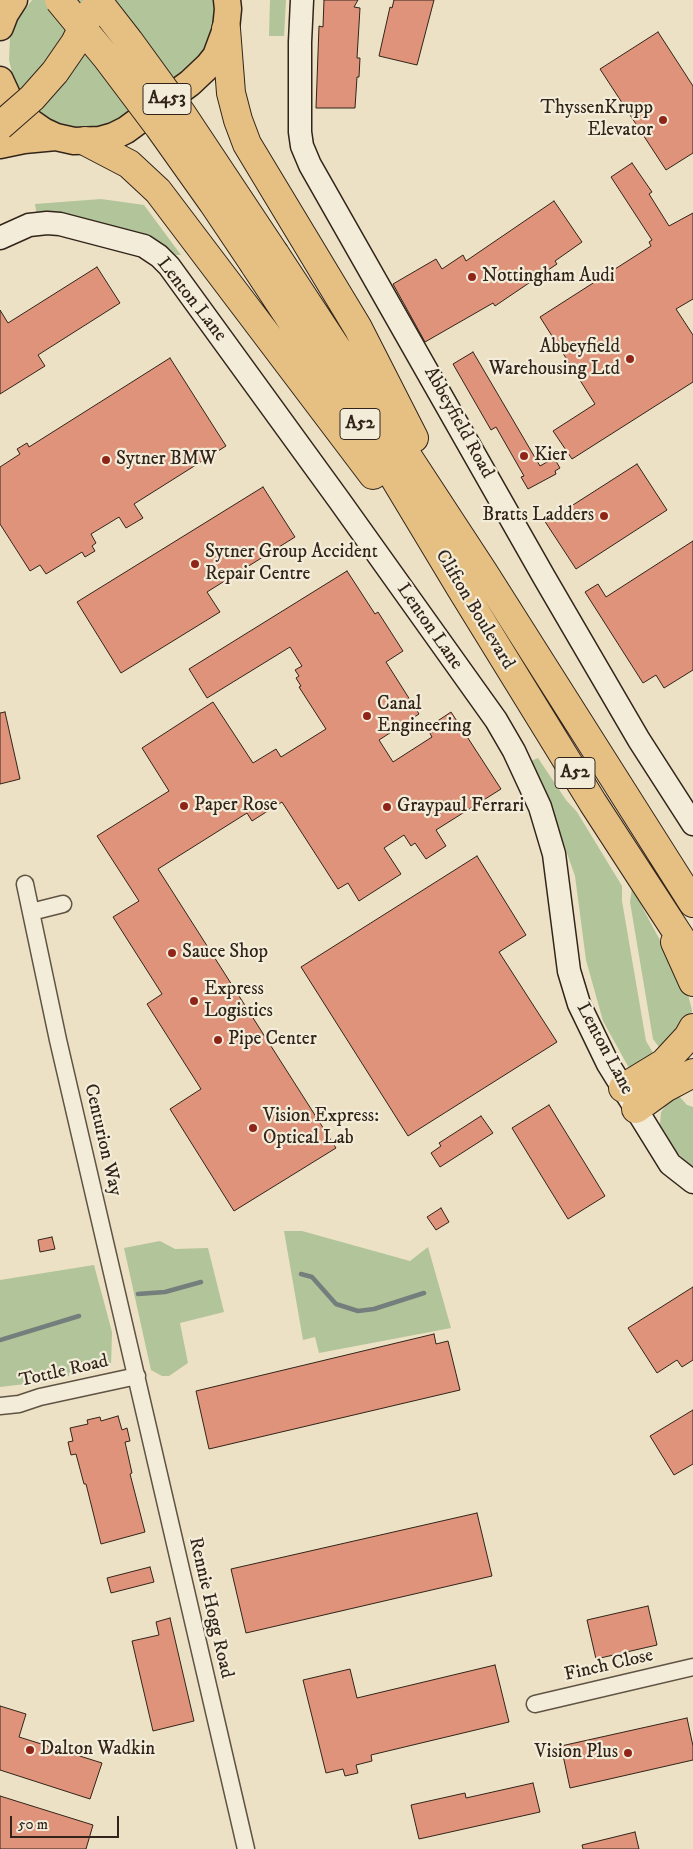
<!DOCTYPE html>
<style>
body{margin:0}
#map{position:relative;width:693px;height:1849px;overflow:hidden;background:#ece1c4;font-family:"IM FELL DW Pica",serif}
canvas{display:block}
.scale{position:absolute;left:10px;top:1816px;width:109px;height:22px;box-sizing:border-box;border:2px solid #32241a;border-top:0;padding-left:6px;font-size:15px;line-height:18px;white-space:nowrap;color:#32241a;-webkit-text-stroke:4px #f3ecd9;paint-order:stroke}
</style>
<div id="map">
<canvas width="693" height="1849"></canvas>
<div class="scale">50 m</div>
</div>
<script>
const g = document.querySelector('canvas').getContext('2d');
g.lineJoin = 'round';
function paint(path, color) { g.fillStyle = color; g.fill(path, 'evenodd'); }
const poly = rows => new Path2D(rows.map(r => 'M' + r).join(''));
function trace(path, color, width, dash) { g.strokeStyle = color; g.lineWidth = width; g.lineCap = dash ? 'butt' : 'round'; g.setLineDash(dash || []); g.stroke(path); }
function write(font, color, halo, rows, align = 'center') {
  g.font = font + ' "IM FELL DW Pica",serif'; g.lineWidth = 4.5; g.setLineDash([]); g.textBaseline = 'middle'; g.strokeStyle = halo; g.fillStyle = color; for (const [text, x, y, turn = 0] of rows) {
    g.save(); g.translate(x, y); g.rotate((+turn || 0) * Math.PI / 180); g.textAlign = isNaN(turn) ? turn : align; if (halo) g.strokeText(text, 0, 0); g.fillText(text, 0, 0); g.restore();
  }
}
paint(poly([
 [32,0,213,0,215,10,213,27,204,49,198,58,182,73,120,119,98,127,76,128,61,125,38,113,22,96,12,73,9,60,10,38,17,20],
 [270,0,286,0,284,36,269,36],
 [101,199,144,205,181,255,176,255,161,243,130,230,53,213,37,217,35,204],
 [538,758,566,800,577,812,622,886,622,901,646,1041,658,1061,635,1071,629,1068,603,1021,586,960,575,876,542,782,531,761],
 [632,888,687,991,692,1010,691,1022,662,1051,653,1039,630,902],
 [679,1096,687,1105,693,1107,693,1170,676,1151,660,1124,661,1112,667,1104],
 [284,1231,302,1231,410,1261,428,1247,451,1328,319,1353,315,1337,303,1340],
 [160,1241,175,1249,208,1248,224,1312,180,1323,188,1363,169,1376,162,1376,151,1370,124,1248],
 [94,1265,112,1332,111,1366,42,1382,0,1387,0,1280]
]), '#b2c499');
trace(poly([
 [301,1274,312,1277,336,1304,358,1311,374,1309,424,1293],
 [138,1294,165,1292,201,1282],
 [0,1340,79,1316]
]), '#737e7d', 4.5);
const building = poly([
 [324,0,358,0,354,7,360,8,357,58,360,58,359,77,357,77,355,108,316,108,319,26,323,27,324,0],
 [394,0,434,0,417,65,379,56,390,7,392,8,394,0],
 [658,32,693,86,693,153,666,170,600,69,658,32],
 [632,163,652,192,649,194,669,226,693,213,693,299,676,309,693,335,693,382,572,459,553,431,595,404,540,317,651,246,649,242,652,240,611,177,632,163],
 [554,201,582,242,555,261,557,264,495,306,493,303,425,342,393,284,436,259,442,269,463,255,466,261,554,201],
 [97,267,120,303,38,355,45,366,0,394,0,310,8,323,97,267],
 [473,352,540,466,554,458,560,468,555,471,556,474,528,489,521,477,524,476,496,427,491,430,453,364,473,352],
 [170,358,226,446,134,504,143,518,126,528,119,517,91,534,96,543,92,546,95,551,85,557,82,552,46,574,40,565,30,571,0,524,0,467,20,454,17,449,27,443,29,447,170,358],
 [637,464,667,510,576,569,544,520,560,510,562,512,637,464],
 [263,487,295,537,207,592,220,612,121,673,77,602,263,487],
 [693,541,693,670,664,688,656,675,643,683,585,592,598,584,606,597,693,541],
 [347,571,375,614,378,612,403,651,386,662,419,714,379,740,393,762,432,737,427,728,451,712,501,789,436,830,446,846,426,859,415,843,411,846,404,835,384,848,401,874,359,901,348,883,338,889,282,802,252,821,247,813,158,869,336,1148,234,1211,170,1109,201,1089,147,1004,162,994,113,917,139,901,97,836,169,791,142,748,213,702,253,763,276,749,281,757,326,729,299,687,301,686,296,678,299,676,295,670,302,666,290,647,207,698,189,669,347,571],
 [5,712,20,779,0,784,0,713,5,712],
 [477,856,526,935,499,952,557,1042,408,1136,301,967,477,856],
 [549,1105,605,1196,568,1219,512,1128,549,1105],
 [481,1116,493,1133,440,1167,431,1153,441,1146,439,1143,481,1116],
 [441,1208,449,1222,436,1230,427,1217,441,1208],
 [52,1237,55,1249,40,1252,38,1240,52,1237],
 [693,1287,693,1360,682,1367,677,1360,657,1373,628,1328,693,1287],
 [434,1334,436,1344,448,1341,460,1390,209,1449,196,1391,434,1334],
 [693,1410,693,1464,674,1475,650,1436,693,1410],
 [118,1416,122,1430,127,1428,130,1441,125,1442,132,1473,130,1474,145,1532,101,1544,86,1484,84,1484,76,1454,71,1455,68,1442,73,1441,70,1428,88,1424,87,1420,100,1417,101,1421,118,1416],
 [477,1513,492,1576,246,1633,231,1569,477,1513],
 [150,1567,154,1582,111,1593,107,1578,150,1567],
 [648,1606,657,1645,596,1659,587,1620,648,1606],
 [170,1618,194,1721,153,1731,132,1641,159,1635,156,1622,170,1618],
 [495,1665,509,1722,371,1755,372,1761,356,1765,358,1773,345,1776,343,1769,326,1773,303,1680,350,1669,357,1698,495,1665],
 [0,1706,26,1714,19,1737,102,1763,90,1799,0,1770,0,1706],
 [687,1718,693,1746,693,1760,570,1788,561,1746,687,1718],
 [533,1783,540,1812,419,1839,411,1805,465,1793,466,1798,533,1783],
 [0,1796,93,1825,86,1849,0,1849,0,1796],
 [635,1832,639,1849,583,1849,582,1845,635,1832]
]);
paint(building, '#de937a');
trace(building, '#32241a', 1);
const street = poly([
 [25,884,58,1040,246,1849],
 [31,912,63,904],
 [0,1406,19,1404,40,1397,137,1376],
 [535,1704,693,1667]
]);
const secondary = poly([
 [302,0,300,42,300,132,302,146,310,165,544,577,639,740,693,824],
 [0,238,29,225,47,223,60,224,144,246,159,256,169,266,339,500,496,720,514,751,540,807,554,854,569,971,579,1004,608,1064,670,1164,693,1182]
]);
const primary = poly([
 [0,27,5,14,14,0],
 [0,80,11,104,23,117,43,131,56,137,74,141,100,140,114,136,126,130,190,83,208,66,216,56,226,29,228,9,227,0],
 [0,145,24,140,56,137]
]);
const highway = poly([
 [226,29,231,93,238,120,247,144,358,328,414,438],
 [85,141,129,164,158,191,373,475],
 [275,254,484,573,693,903],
 [254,264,386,464,460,587,593,803,693,957],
 [675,942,693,982],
 [623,1088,664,1063,688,1037,693,1028],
 [636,1109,665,1088,693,1073]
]);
trace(street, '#605344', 19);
trace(secondary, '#32241a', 25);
trace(primary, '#32241a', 29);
trace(highway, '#32241a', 30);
trace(street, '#f3ecd9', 16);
trace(secondary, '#f3ecd9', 22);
trace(primary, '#e6c082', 26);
trace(highway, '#e6c082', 28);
const highwayBridge = poly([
 [59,0,107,58,159,127,213,203,254,264],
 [97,0,129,41,182,114,275,254],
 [0,126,32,98,55,72,75,43,90,13]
]);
trace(highwayBridge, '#32241a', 30, []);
trace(highwayBridge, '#e6c082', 28);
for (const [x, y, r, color] of [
 [663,120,5,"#8f2418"],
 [472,277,5,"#8f2418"],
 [630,359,5,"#8f2418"],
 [524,456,5,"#8f2418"],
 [106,460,5,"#8f2418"],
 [604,516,5,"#8f2418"],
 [195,564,5,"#8f2418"],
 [367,716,5,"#8f2418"],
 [184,806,5,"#8f2418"],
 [387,807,5,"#8f2418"],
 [172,953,5,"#8f2418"],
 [194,1001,5,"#8f2418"],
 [218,1040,5,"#8f2418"],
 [253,1128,5,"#8f2418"],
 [30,1750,5,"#8f2418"],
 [628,1753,5,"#8f2418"]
]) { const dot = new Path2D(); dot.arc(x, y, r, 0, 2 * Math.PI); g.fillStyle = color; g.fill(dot); trace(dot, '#f3ecd9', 2); }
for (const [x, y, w] of [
 [167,99,48],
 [360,424,40],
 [575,773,40]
]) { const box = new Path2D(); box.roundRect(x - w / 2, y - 15.5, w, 31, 4); g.fillStyle = '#f3ecd9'; g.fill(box); trace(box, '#32241a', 1); }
write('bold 18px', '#32241a', null, [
 ["A453",167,99],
 ["A52",360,424],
 ["A52",575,773]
]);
write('19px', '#32241a', '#f3ecd9', [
 ["ThyssenKrupp",653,109,"right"],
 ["Elevator",653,131,"right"],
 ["Nottingham Audi",482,277],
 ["Abbeyfield",620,348,"right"],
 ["Warehousing Ltd",620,370,"right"],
 ["Kier",534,456],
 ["Sytner BMW",116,460],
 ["Bratts Ladders",594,516,"right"],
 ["Sytner Group Accident",205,553],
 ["Repair Centre",205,575],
 ["Canal",377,705],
 ["Engineering",377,727],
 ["Paper Rose",194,806],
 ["Graypaul Ferrari",397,807],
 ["Sauce Shop",182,953],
 ["Express",204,990],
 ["Logistics",204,1012],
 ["Pipe Center",228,1040],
 ["Vision Express:",263,1117],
 ["Optical Lab",263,1139],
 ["Dalton Wadkin",40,1750],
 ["Vision Plus",618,1753,"right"]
], 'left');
write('19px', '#32241a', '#f3ecd9', [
 ["Lenton Lane",191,300,52],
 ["Abbeyfield Road",458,423,61],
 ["Clifton Boulevard",474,610,59],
 ["Lenton Lane",429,627,55],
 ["Lenton Lane",604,1049,62],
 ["Centurion Way",102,1140,77],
 ["Tottle Road",64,1372,-13],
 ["Rennie Hogg Road",210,1608,77],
 ["Finch Close",609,1666,-13]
]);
</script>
